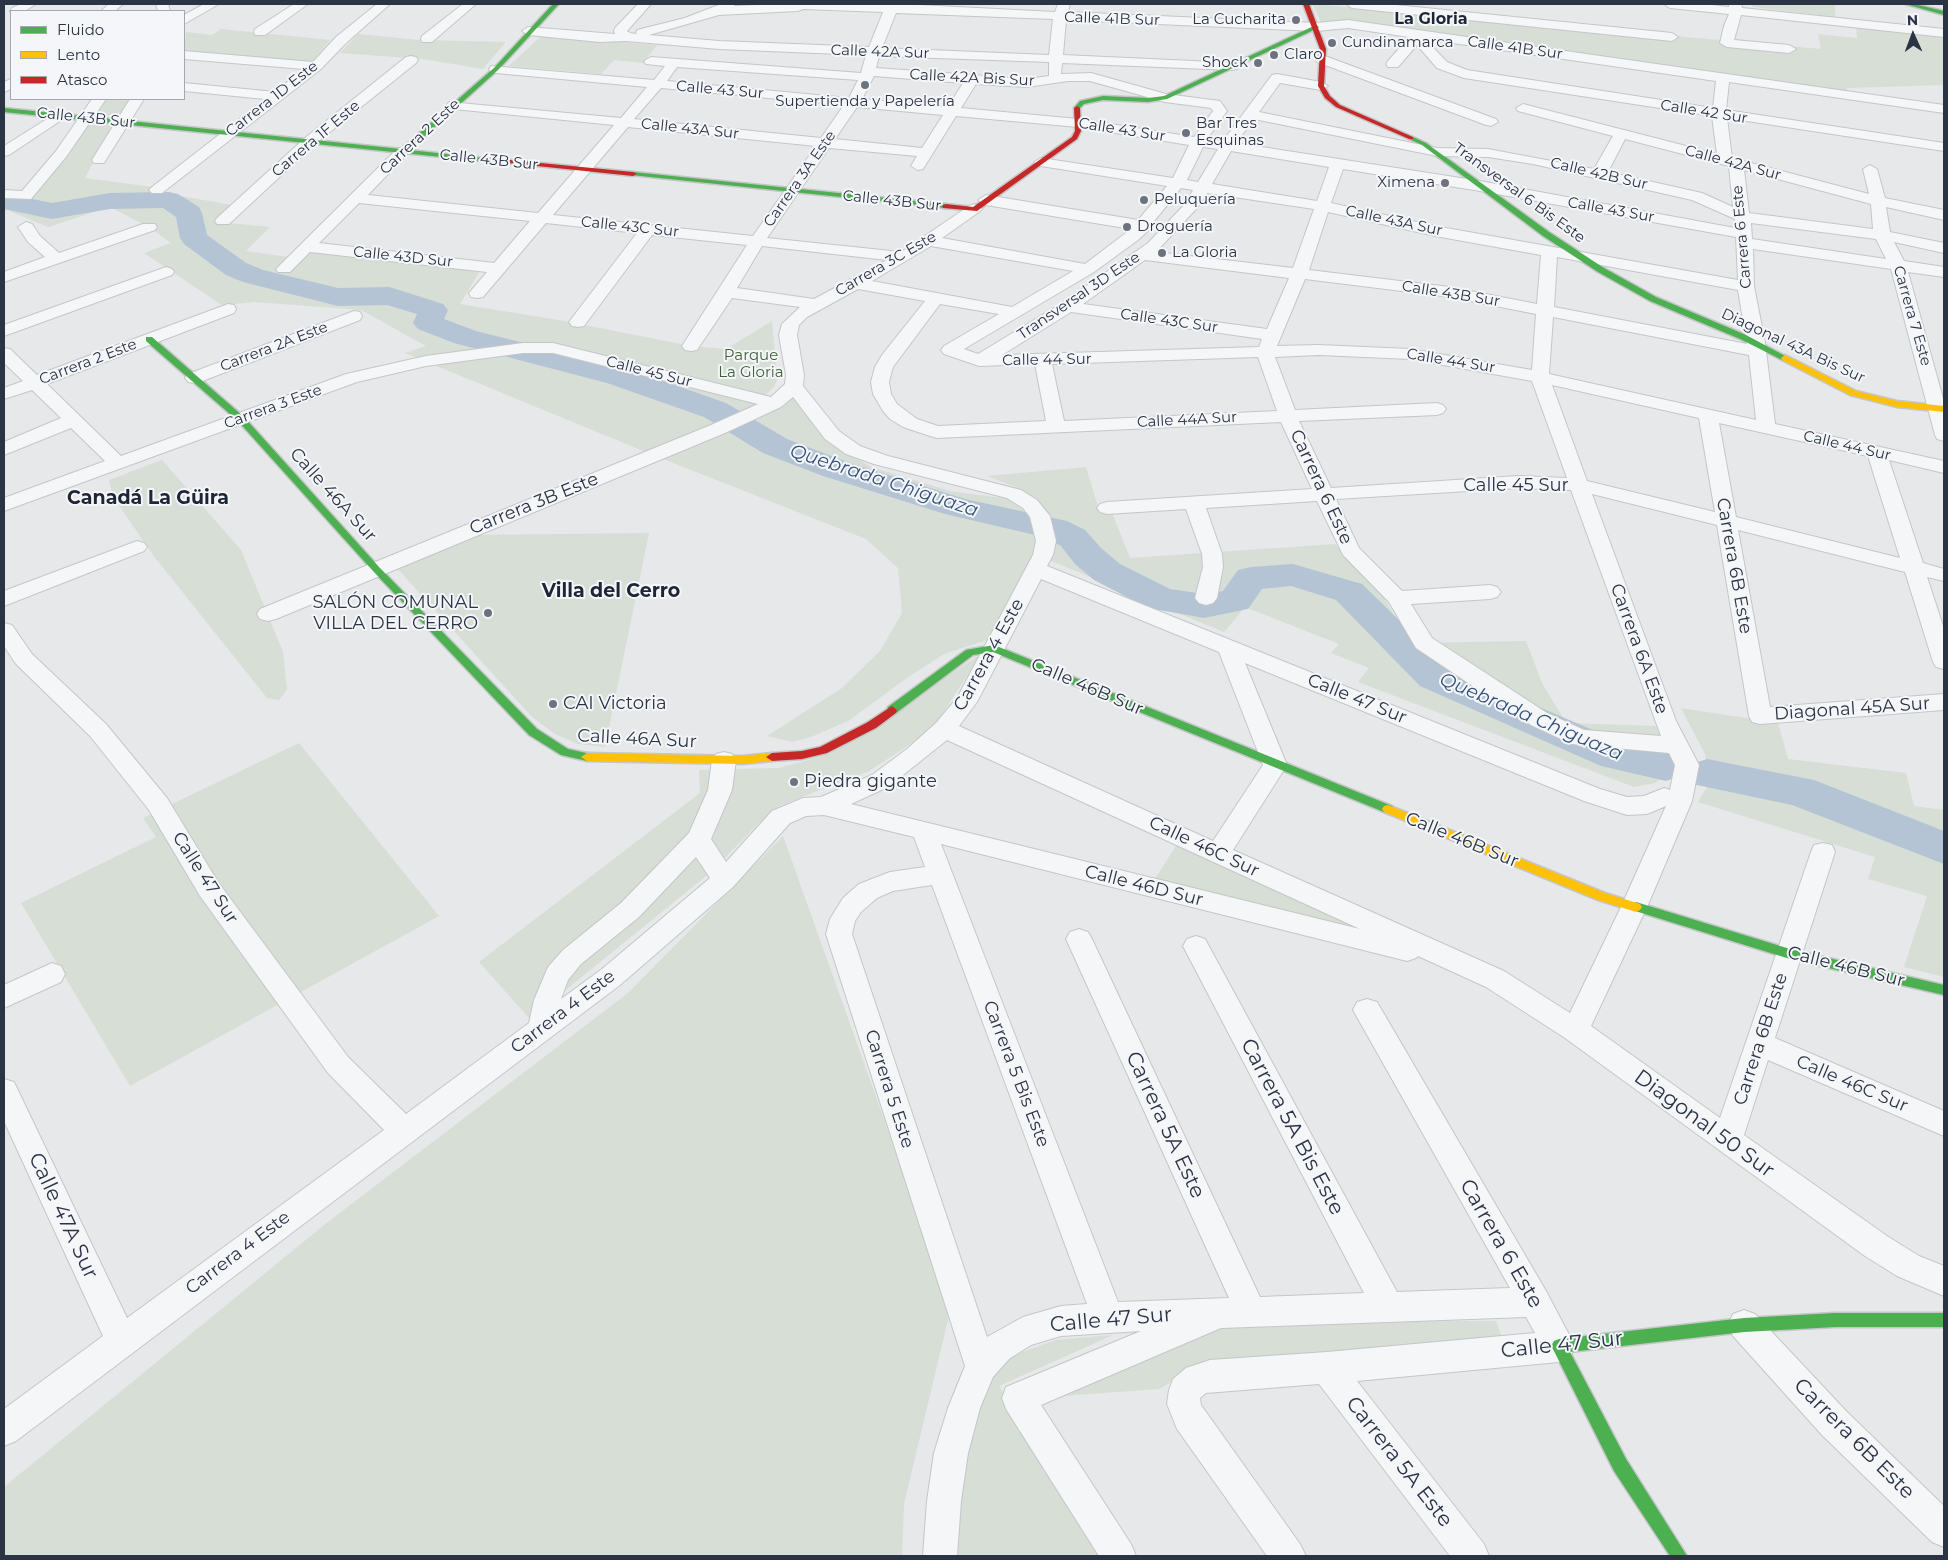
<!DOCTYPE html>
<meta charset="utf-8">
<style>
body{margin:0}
#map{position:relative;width:1948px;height:1560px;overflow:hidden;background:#e6e8ea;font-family:Montserrat,sans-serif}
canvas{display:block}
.frame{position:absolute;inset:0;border:5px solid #2b3445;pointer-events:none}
.legend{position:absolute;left:10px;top:10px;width:175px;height:90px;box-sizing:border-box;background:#f4f6f9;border:1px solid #a4a8b1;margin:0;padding:6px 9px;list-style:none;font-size:15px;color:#2b3445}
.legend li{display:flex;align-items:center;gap:10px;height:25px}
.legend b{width:25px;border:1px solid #a4a8b1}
.north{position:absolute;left:1888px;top:10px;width:50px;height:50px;-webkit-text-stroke:4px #f4f6f9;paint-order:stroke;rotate:358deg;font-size:14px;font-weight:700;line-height:20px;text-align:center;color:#2b3445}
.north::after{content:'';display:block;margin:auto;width:18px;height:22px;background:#2b3445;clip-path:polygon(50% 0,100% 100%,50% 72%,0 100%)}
</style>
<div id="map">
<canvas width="1948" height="1560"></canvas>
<div class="frame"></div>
<ul class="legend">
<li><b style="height:6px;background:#4caf50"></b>Fluido</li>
<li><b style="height:6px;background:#ffc107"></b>Lento</li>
<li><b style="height:6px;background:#c62828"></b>Atasco</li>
</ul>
<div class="north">N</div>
</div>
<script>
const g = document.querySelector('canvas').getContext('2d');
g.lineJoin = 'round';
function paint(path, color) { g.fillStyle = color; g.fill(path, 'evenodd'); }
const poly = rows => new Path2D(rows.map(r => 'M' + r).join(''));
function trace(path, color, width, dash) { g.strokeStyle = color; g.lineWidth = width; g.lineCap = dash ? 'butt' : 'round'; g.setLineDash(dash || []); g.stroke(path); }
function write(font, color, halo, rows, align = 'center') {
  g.font = font + ' Montserrat,sans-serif'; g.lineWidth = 4; g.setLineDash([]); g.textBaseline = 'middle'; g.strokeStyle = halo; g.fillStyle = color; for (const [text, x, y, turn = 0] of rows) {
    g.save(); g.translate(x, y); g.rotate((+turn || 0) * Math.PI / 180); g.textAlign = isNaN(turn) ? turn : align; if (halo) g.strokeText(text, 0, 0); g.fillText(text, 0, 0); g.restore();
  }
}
paint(poly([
 [1312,4,1821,49,1818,34,1857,38,1856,25,1944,34,1944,85,1847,88,1847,92,1322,24],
 [1751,4,1835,4,1835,17,1753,7],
 [221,29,330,40,311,63,184,54,186,32,212,35],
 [358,34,419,40,506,42,483,69,423,59,340,53],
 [541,36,657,45,643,63,614,60,601,74,509,66],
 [103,99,131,99,120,116,93,115],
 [87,122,113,125,85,178,153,187,157,192,232,205,218,222,270,227,246,251,303,259,311,252,480,271,460,304,564,321,691,346,726,349,772,321,777,380,774,387,765,395,796,398,828,442,871,467,950,491,1017,500,1038,533,1035,555,990,639,944,654,907,678,848,721,811,737,792,742,767,736,842,688,880,651,902,613,898,568,866,539,653,455,405,353,426,346,361,310,255,302,222,305,144,253,171,243,149,227,110,207,48,227,7,210,4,211,4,197,31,199],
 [162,460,241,550,283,652,287,690,279,700,267,698,153,555,113,497,109,480],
 [1086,467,1099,510,1111,510,1130,558,1335,544,1375,583,1411,643,1526,641,1542,683,1566,723,1656,726,1665,746,1670,771,1655,783,1634,787,1358,682,1369,668,1331,653,1339,644,1245,607,1224,632,1049,560,1037,503,1018,488,987,476],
 [649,533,605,747,578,744,555,734,532,717,395,566,471,535],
 [981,654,932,730,869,771,779,806,758,824,711,872,530,1019,479,962,700,793,699,770,779,768,829,754],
 [1681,708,1778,723,1788,759,1906,773,1914,806,1944,810,1944,977,1904,967,1927,896,1868,879,1875,857,1698,802,1710,782,1705,754],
 [299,743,439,916,130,1086,21,903,156,837,143,818],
 [783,836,951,1307,904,1504,902,1556,4,1556,4,1487,324,1225,628,993],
 [1179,841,1392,941,1155,879],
 [1496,1321,1503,1340,1195,1369,1159,1389,1061,1396,1228,1322],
 [1113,1335,999,1386,1104,1556,955,1556,961,1454,985,1381,1014,1355,1056,1340]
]), '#d6ded6');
paint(poly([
 [169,192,178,194,199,207,202,213,207,235,246,263,263,270,338,288,389,287,399,290,443,304,448,310,444,319,476,331,629,369,726,403,787,439,847,462,965,499,1067,521,1085,530,1101,548,1120,564,1170,589,1204,594,1223,591,1238,570,1251,567,1293,564,1362,584,1448,668,1623,743,1680,756,1686,766,1680,776,1666,781,1601,766,1420,686,1336,600,1291,586,1262,589,1248,609,1204,618,1148,608,1094,580,1075,564,1061,546,1044,537,945,514,823,476,763,453,704,417,607,383,454,343,418,329,413,323,417,314,387,305,338,306,243,282,226,275,184,244,180,238,176,217,163,208,110,209,52,219,4,209,4,193,52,203,110,193,169,192],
 [1707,759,1814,780,1944,831,1944,864,1792,805,1692,784,1686,774,1692,764,1707,759]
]), '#b4c4d5');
const street = poly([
 [21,4,36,4,25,11,11,11,11,13,10,11,12,8,21,4],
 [109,4,123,4,115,11,101,11,109,4],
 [156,4,168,4,170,11,158,11,156,4],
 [204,4,219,4,184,24,184,15,204,4],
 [294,4,308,4,265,35,255,35,254,32,255,29,294,4],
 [377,4,390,4,346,43,321,69,162,193,152,193,149,190,152,187,265,99,184,91,184,83,275,92,304,69,184,59,184,51,313,62,336,37,377,4],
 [463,4,476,4,432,42,422,42,421,39,422,36,463,4],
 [638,4,651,4,627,31,630,33,636,34,637,30,685,18,721,4,735,4,734,6,778,4,899,4,1055,12,1058,4,1070,4,1068,12,1316,23,1348,20,1944,105,1944,113,1729,82,1726,110,1944,143,1944,151,1727,118,1732,158,1869,194,1863,169,1870,165,1877,169,1885,198,1944,210,1944,220,1886,207,1890,232,1944,243,1944,253,1894,242,1904,261,1944,267,1944,277,1908,272,1944,402,1944,441,1937,439,1935,435,1891,269,1753,249,1754,286,1765,343,1775,424,1944,461,1944,473,1889,460,1923,563,1944,569,1944,581,1927,577,1944,629,1944,669,1936,667,1933,662,1905,572,1738,530,1770,707,1944,694,1944,710,1760,724,1752,722,1749,716,1717,525,1592,494,1676,721,1699,765,1692,801,1647,907,1591,1026,1720,1118,1811,852,1814,845,1823,843,1832,845,1835,852,1775,1038,1944,1111,1944,1136,1768,1060,1744,1135,1887,1236,1919,1256,1944,1266,1944,1296,1897,1276,1865,1256,1565,1038,1486,987,1418,956,1416,958,1407,961,941,844,1118,1302,1229,1298,1066,939,1070,932,1079,929,1088,932,1092,939,1260,1297,1364,1293,1183,946,1187,939,1196,936,1205,939,1397,1292,1510,1288,1353,1010,1357,1002,1367,999,1377,1002,1546,1291,1575,1346,1570,1357,1559,1362,1357,1381,1484,1544,1489,1556,1450,1556,1319,1384,1206,1393,1200,1398,1201,1405,1300,1544,1306,1556,1267,1556,1177,1429,1167,1404,1169,1390,1173,1379,1186,1368,1210,1360,1327,1352,1535,1333,1526,1317,1221,1328,1041,1405,1131,1544,1136,1556,1099,1556,1006,1409,1002,1398,1006,1387,1141,1331,1061,1336,1031,1345,1009,1359,993,1377,980,1408,968,1453,961,1501,957,1556,923,1556,927,1501,934,1453,948,1408,965,1366,826,934,830,919,843,898,859,884,890,872,925,867,914,837,824,815,806,816,790,823,733,887,620,985,16,1441,4,1446,4,1409,103,1336,4,1121,4,1079,14,1082,127,1318,384,1130,328,1073,200,896,149,810,90,736,16,664,4,646,4,623,12,625,32,654,106,724,167,798,218,882,348,1057,406,1114,529,1023,534,1000,548,967,563,950,621,903,689,833,708,790,712,760,716,754,724,752,732,754,736,760,732,790,711,839,726,862,772,811,803,798,821,797,872,775,907,749,936,723,957,698,1033,555,1036,541,1030,517,1023,508,1007,498,874,464,846,454,825,439,793,397,781,407,725,433,276,619,268,621,260,619,257,614,260,609,711,425,758,404,553,353,523,353,426,366,357,382,4,511,4,498,105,461,71,428,4,455,4,442,61,418,32,390,4,399,4,388,23,381,4,363,4,348,10,349,37,375,228,304,234,305,236,309,234,313,47,384,121,456,346,374,426,356,523,343,553,343,771,397,785,384,786,375,779,335,782,324,800,307,732,298,697,350,691,351,685,350,682,346,747,245,652,235,584,326,578,327,572,326,569,322,637,233,546,223,483,297,477,298,471,297,469,293,487,272,310,252,290,272,278,272,276,269,398,148,408,148,410,151,368,195,538,213,614,125,454,109,449,108,447,105,449,102,621,118,647,87,496,73,491,72,489,69,491,66,654,80,665,66,646,64,644,61,651,57,861,73,866,55,719,49,626,41,600,42,528,35,522,31,528,27,615,34,614,31,615,28,638,4],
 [803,9,883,12,869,47,719,41,649,35,719,15,798,11,803,9],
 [896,13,1053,19,1049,55,882,48,896,13],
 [1066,20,1316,31,1348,28,1409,37,1388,61,1386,64,1388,67,1398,67,1417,45,1437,68,1464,78,1712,116,1717,154,1523,104,1516,108,1518,111,1613,136,1594,169,1488,149,1437,148,1259,112,1280,83,1321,90,1328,86,1321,82,1277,74,1272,75,1223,141,1207,139,1227,111,1220,101,1166,94,1091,73,1061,74,1062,63,1232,70,1237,69,1239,66,1237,63,1063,55,1066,20],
 [1425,39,1716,81,1713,108,1467,70,1447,62,1425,39],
 [879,56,1049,62,1049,76,1027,79,876,68,879,56],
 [677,67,858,80,849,98,667,81,677,67],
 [874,76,963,83,948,107,862,99,874,76],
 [1068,81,1090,81,1165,102,1211,108,1213,111,1194,137,1078,119,961,108,976,84,1027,87,1068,81],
 [661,88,844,105,821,138,634,119,661,88],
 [857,107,943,115,922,148,835,139,857,107],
 [956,116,1078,127,1189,145,1173,178,1041,158,1034,162,1041,166,1167,186,1138,220,986,195,978,200,986,205,1131,229,1085,264,942,238,979,212,982,209,979,206,974,204,969,206,901,252,767,238,829,148,917,156,911,166,918,170,923,169,956,116],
 [1254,119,1437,156,1488,157,1533,164,1692,200,1735,219,1735,228,1480,181,1236,143,1254,119],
 [628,127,816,146,753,236,553,215,628,127],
 [1625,139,1729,166,1733,207,1702,193,1608,172,1625,139],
 [1203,147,1218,149,1198,182,1187,180,1203,147],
 [1231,151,1329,167,1317,201,1212,184,1231,151],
 [1343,169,1480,191,1736,237,1738,280,1435,226,1331,203,1343,169],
 [1744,170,1871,204,1873,229,1749,213,1744,170],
 [1181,188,1193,190,1186,203,1148,243,1062,303,978,354,964,349,1094,272,1138,240,1150,229,1151,225,1181,188],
 [1207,193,1314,209,1293,268,1156,252,1197,208,1207,193],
 [359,203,530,221,494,263,319,243,359,203],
 [1328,212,1435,236,1541,255,1537,304,1450,287,1309,270,1328,212],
 [1751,223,1876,239,1886,259,1752,239,1751,223],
 [762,246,887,260,814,299,737,288,762,246],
 [931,246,1073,271,1012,307,872,281,931,246],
 [1557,257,1738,290,1747,344,1554,307,1557,257],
 [1145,260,1289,278,1267,329,1083,304,1145,260],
 [1305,279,1450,297,1536,314,1532,370,1410,349,1319,345,1277,346,1305,279],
 [858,289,925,301,882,355,875,367,871,382,873,394,883,411,890,419,903,427,930,436,937,438,1281,422,1312,489,1107,502,1100,504,1097,508,1100,512,1107,514,1186,509,1202,554,1203,567,1195,598,1199,603,1206,605,1213,603,1217,598,1223,567,1222,554,1206,508,1317,501,1343,555,1389,602,1416,648,1531,725,1572,744,1669,753,1675,765,1670,790,1664,788,1644,796,1627,797,1600,789,1047,566,1053,555,1056,541,1050,516,1037,500,1021,490,888,456,860,446,839,431,803,386,804,375,797,335,799,325,807,317,858,289],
 [940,304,999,314,944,346,941,350,944,354,979,366,1035,364,1046,421,938,426,917,419,897,404,891,394,889,382,893,367,940,304],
 [1071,312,1262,339,1259,347,1002,355,1071,312],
 [1553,317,1749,355,1756,420,1549,374,1553,317],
 [1319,355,1410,359,1532,381,1567,478,1518,476,1331,488,1299,421,1437,415,1443,413,1446,409,1443,405,1437,403,1295,410,1275,357,1319,355],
 [1258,357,1277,411,1064,421,1052,364,1258,357],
 [1552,385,1699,418,1715,512,1587,481,1552,385],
 [1719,423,1868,456,1900,558,1736,517,1719,423],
 [1518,488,1571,490,1661,736,1584,730,1547,713,1432,638,1411,604,1490,599,1497,597,1501,592,1497,587,1490,585,1402,591,1359,548,1336,499,1518,488],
 [1041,579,1219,652,1263,765,1213,841,959,726,977,702,1041,579],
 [1245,663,1584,801,1627,815,1647,814,1666,806,1621,907,1570,1013,1504,971,1233,850,1287,765,1245,663],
 [947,740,1360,929,851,804,888,787,947,740],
 [696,857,710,878,602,969,561,999,568,980,581,964,639,917,696,857],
 [932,885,1087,1304,1061,1306,1023,1317,987,1337,852,934,855,921,861,912,877,898,893,891,932,885],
 [1346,4,1386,4,1672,33,1678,37,1672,41,1352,8,1346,4],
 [1664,4,1703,4,1729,7,1729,4,1741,4,1742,8,1944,29,1944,37,1741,15,1734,40,1789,45,1796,49,1789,53,1727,47,1720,43,1724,26,1729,14,1670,8,1664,4],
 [1322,55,1496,119,1498,122,1491,126,1486,125,1317,62,1315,59,1317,56,1322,55],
 [411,56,416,57,418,60,416,63,315,144,229,224,217,224,215,221,217,218,305,138,406,57,411,56],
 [11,79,11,89,4,92,4,82,11,79],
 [92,99,106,99,66,157,31,199,4,198,4,190,22,191,56,151,92,99],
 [130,99,144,99,104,163,94,163,92,160,130,99],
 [58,112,63,113,65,116,63,119,9,155,4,156,4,146,58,112],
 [26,222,32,224,40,236,59,253,143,224,155,224,157,227,155,230,4,282,4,272,45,257,28,242,18,227,26,222],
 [166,267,172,269,174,272,172,275,4,336,4,325,166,267],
 [354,311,360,312,362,316,360,320,200,382,194,383,188,382,185,378,188,374,354,311],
 [137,541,144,543,147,547,144,551,4,606,4,591,137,541],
 [52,963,61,966,65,974,61,982,4,1008,4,985,52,963],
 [1744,1310,1755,1314,1846,1411,1944,1506,1944,1547,1932,1542,1822,1435,1733,1336,1728,1325,1733,1314,1744,1310]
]);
const fast = poly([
 [553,4,559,4,498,70,409,150,512,161,513,162,510,164,4,112,4,108,401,149,494,68,553,4],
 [1905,4,1914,4,1944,11,1944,15,1905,4],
 [1316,25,1319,27,1318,28,1167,99,1148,102,1103,100,1084,104,1079,109,1074,108,1080,101,1103,96,1148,98,1164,96,1316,25],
 [1409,137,1413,137,1426,143,1549,232,1604,268,1656,297,1746,335,1789,358,1785,361,1782,360,1740,339,1650,301,1598,272,1543,236,1422,145,1409,139,1409,137],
 [633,172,946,204,950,206,946,208,631,175,629,174,633,172],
 [146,337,152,337,244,417,379,567,537,729,568,749,591,754,593,757,591,760,587,761,561,755,529,735,373,571,238,421,146,341,146,337],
 [994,645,1392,806,1394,809,1388,813,1384,812,993,652,973,655,896,713,888,713,887,710,888,707,966,650,994,645],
 [1636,902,1790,949,1944,985,1944,995,1790,959,1632,910,1630,907,1632,904,1636,902],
 [1835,1313,1944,1313,1944,1327,1835,1327,1744,1332,1570,1352,1626,1459,1687,1556,1670,1556,1614,1471,1554,1351,1551,1346,1554,1341,1559,1339,1744,1318,1835,1313]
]);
const slow = poly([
 [1785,355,1856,391,1897,401,1944,406,1944,412,1897,407,1850,395,1782,360,1781,358,1785,355],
 [587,753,742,756,772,753,778,757,772,761,742,764,587,761,581,757,587,753],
 [1388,805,1605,893,1640,904,1642,907,1640,910,1636,912,1598,900,1384,812,1382,809,1384,806,1388,805]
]);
const jam = poly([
 [1303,4,1309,4,1326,49,1324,86,1330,96,1340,105,1413,137,1413,139,1409,139,1336,107,1325,98,1318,86,1320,49,1303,4],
 [1077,106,1080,108,1081,131,1077,139,977,211,943,208,942,206,946,204,973,207,1072,137,1075,131,1074,108,1077,106],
 [510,160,633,172,637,174,633,176,508,163,508,161,510,160],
 [892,706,897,710,896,713,876,728,827,753,802,759,772,761,766,757,772,753,802,751,820,747,868,722,892,706]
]);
trace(street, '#c4c6c8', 2);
trace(fast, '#c4c6c8', 3);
trace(slow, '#c4c6c8', 3);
trace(jam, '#c4c6c8', 3);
paint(street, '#f5f6f7');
paint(fast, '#4caf50');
paint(slow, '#ffc107');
paint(jam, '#c62828');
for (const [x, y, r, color] of [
 [1296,20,5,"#6c737f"],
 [1332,43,5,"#6c737f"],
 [1274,55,5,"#6c737f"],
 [1258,63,5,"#6c737f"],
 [865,85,5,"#6c737f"],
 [1186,133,5,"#6c737f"],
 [1445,183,5,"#6c737f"],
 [1144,200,5,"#6c737f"],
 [1127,227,5,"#6c737f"],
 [1162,253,5,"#6c737f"],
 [488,613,5,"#6c737f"],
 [553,704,5,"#6c737f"],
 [794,782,5,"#6c737f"]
]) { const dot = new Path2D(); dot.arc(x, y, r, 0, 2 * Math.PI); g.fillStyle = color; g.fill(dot); trace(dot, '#f4f6f9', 2); }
write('15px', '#2b3445', '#f4f6f9', [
 ["Calle 41B Sur",1112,19,2],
 ["Calle 41B Sur",1515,48,8],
 ["Calle 42A Sur",880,52,2],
 ["Calle 42A Bis Sur",972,78,3],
 ["Calle 43 Sur",720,90,5],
 ["Carrera 1D Este",272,99,-38],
 ["Calle 42 Sur",1704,112,9],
 ["Calle 43B Sur",86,118,6],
 ["Calle 43A Sur",690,129,6],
 ["Calle 43 Sur",1122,130,9],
 ["Carrera 2 Este",420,137,-43],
 ["Carrera 1F Este",316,139,-40],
 ["Calle 43B Sur",489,160,6],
 ["Calle 42A Sur",1733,163,15],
 ["Calle 42B Sur",1599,174,13],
 ["Carrera 3A Este",800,179,-55],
 ["Transversal 6 Bis Este",1519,193,36],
 ["Calle 43B Sur",892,201,6],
 ["Calle 43 Sur",1611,210,10],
 ["Calle 43A Sur",1394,221,12],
 ["Calle 43C Sur",630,227,6],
 ["Carrera 6 Este",1742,237,-95],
 ["Calle 43D Sur",403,257,6],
 ["Carrera 3C Este",886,264,-30],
 ["Calle 43B Sur",1451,294,9],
 ["Transversal 3D Este",1079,296,-34],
 ["Carrera 7 Este",1912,316,74],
 ["Calle 43C Sur",1169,321,8],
 ["Diagonal 43A Bis Sur",1793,346,25],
 ["Carrera 2A Este",274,347,-21],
 ["Calle 44 Sur",1047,360,-1],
 ["Calle 44 Sur",1451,361,9],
 ["Carrera 2 Este",88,362,-21],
 ["Calle 45 Sur",649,372,14],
 ["Carrera 3 Este",273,407,-20],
 ["Calle 44A Sur",1187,420,-3],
 ["Calle 44 Sur",1847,446,13]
]);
write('15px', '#2b3445', '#f4f6f9', [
 ["La Cucharita",1286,20,"right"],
 ["Cundinamarca",1342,43],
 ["Claro",1284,55],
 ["Shock",1248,63,"right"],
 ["Supertienda y Papelería",865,102,"center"],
 ["Bar Tres",1196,124],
 ["Esquinas",1196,141],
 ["Ximena",1435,183,"right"],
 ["Peluquería",1154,200],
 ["Droguería",1137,227],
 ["La Gloria",1172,253]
], 'left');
write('15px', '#3f6138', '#f4f6f9', [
 ["Parque",751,356],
 ["La Gloria",751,373]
]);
write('bold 16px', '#1d2536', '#f4f6f9', [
 ["La Gloria",1431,19]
]);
write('18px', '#2b3445', '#f4f6f9', [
 ["Calle 45 Sur",1516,486],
 ["Carrera 6 Este",1321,487,65],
 ["Calle 46A Sur",333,495,48],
 ["Carrera 3B Este",534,504,-22],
 ["Carrera 6B Este",1734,566,80],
 ["Carrera 6A Este",1639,649,70],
 ["Carrera 4 Este",989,655,-61],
 ["Calle 46B Sur",1087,687,23],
 ["Calle 47 Sur",1357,699,22],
 ["Diagonal 45A Sur",1852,709,-4],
 ["Calle 46A Sur",637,739,3],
 ["Calle 46B Sur",1462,840,22],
 ["Calle 46C Sur",1204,847,25],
 ["Calle 47 Sur",205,878,57],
 ["Calle 46D Sur",1144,886,14],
 ["Calle 46B Sur",1846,967,14],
 ["Carrera 4 Este",563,1012,-37],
 ["Carrera 6B Este",1761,1039,-72],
 ["Carrera 5 Bis Este",1016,1074,69],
 ["Calle 46C Sur",1852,1084,23],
 ["Carrera 5 Este",889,1089,72],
 ["Carrera 4 Este",238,1253,-37]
]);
write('18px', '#2b3445', '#f4f6f9', [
 ["SALÓN COMUNAL",478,603,"right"],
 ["VILLA DEL CERRO",478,624,"right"],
 ["CAI Victoria",563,704],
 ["Piedra gigante",804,782]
], 'left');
write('italic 19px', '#34527a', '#f4f6f9', [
 ["Quebrada Chiguaza",884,481,18],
 ["Quebrada Chiguaza",1531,717,23]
]);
write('bold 19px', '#1d2536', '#f4f6f9', [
 ["Canadá La Güira",148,498],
 ["Villa del Cerro",611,591]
]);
write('21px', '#2b3445', '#f4f6f9', [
 ["Diagonal 50 Sur",1704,1124,36],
 ["Carrera 5A Este",1165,1125,65],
 ["Carrera 5A Bis Este",1292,1127,62],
 ["Calle 47A Sur",63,1216,65],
 ["Carrera 6 Este",1501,1244,60],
 ["Calle 47 Sur",1111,1320,-5],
 ["Calle 47 Sur",1562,1345,-6],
 ["Carrera 6B Este",1854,1439,45],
 ["Carrera 5A Este",1399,1462,52]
]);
</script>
